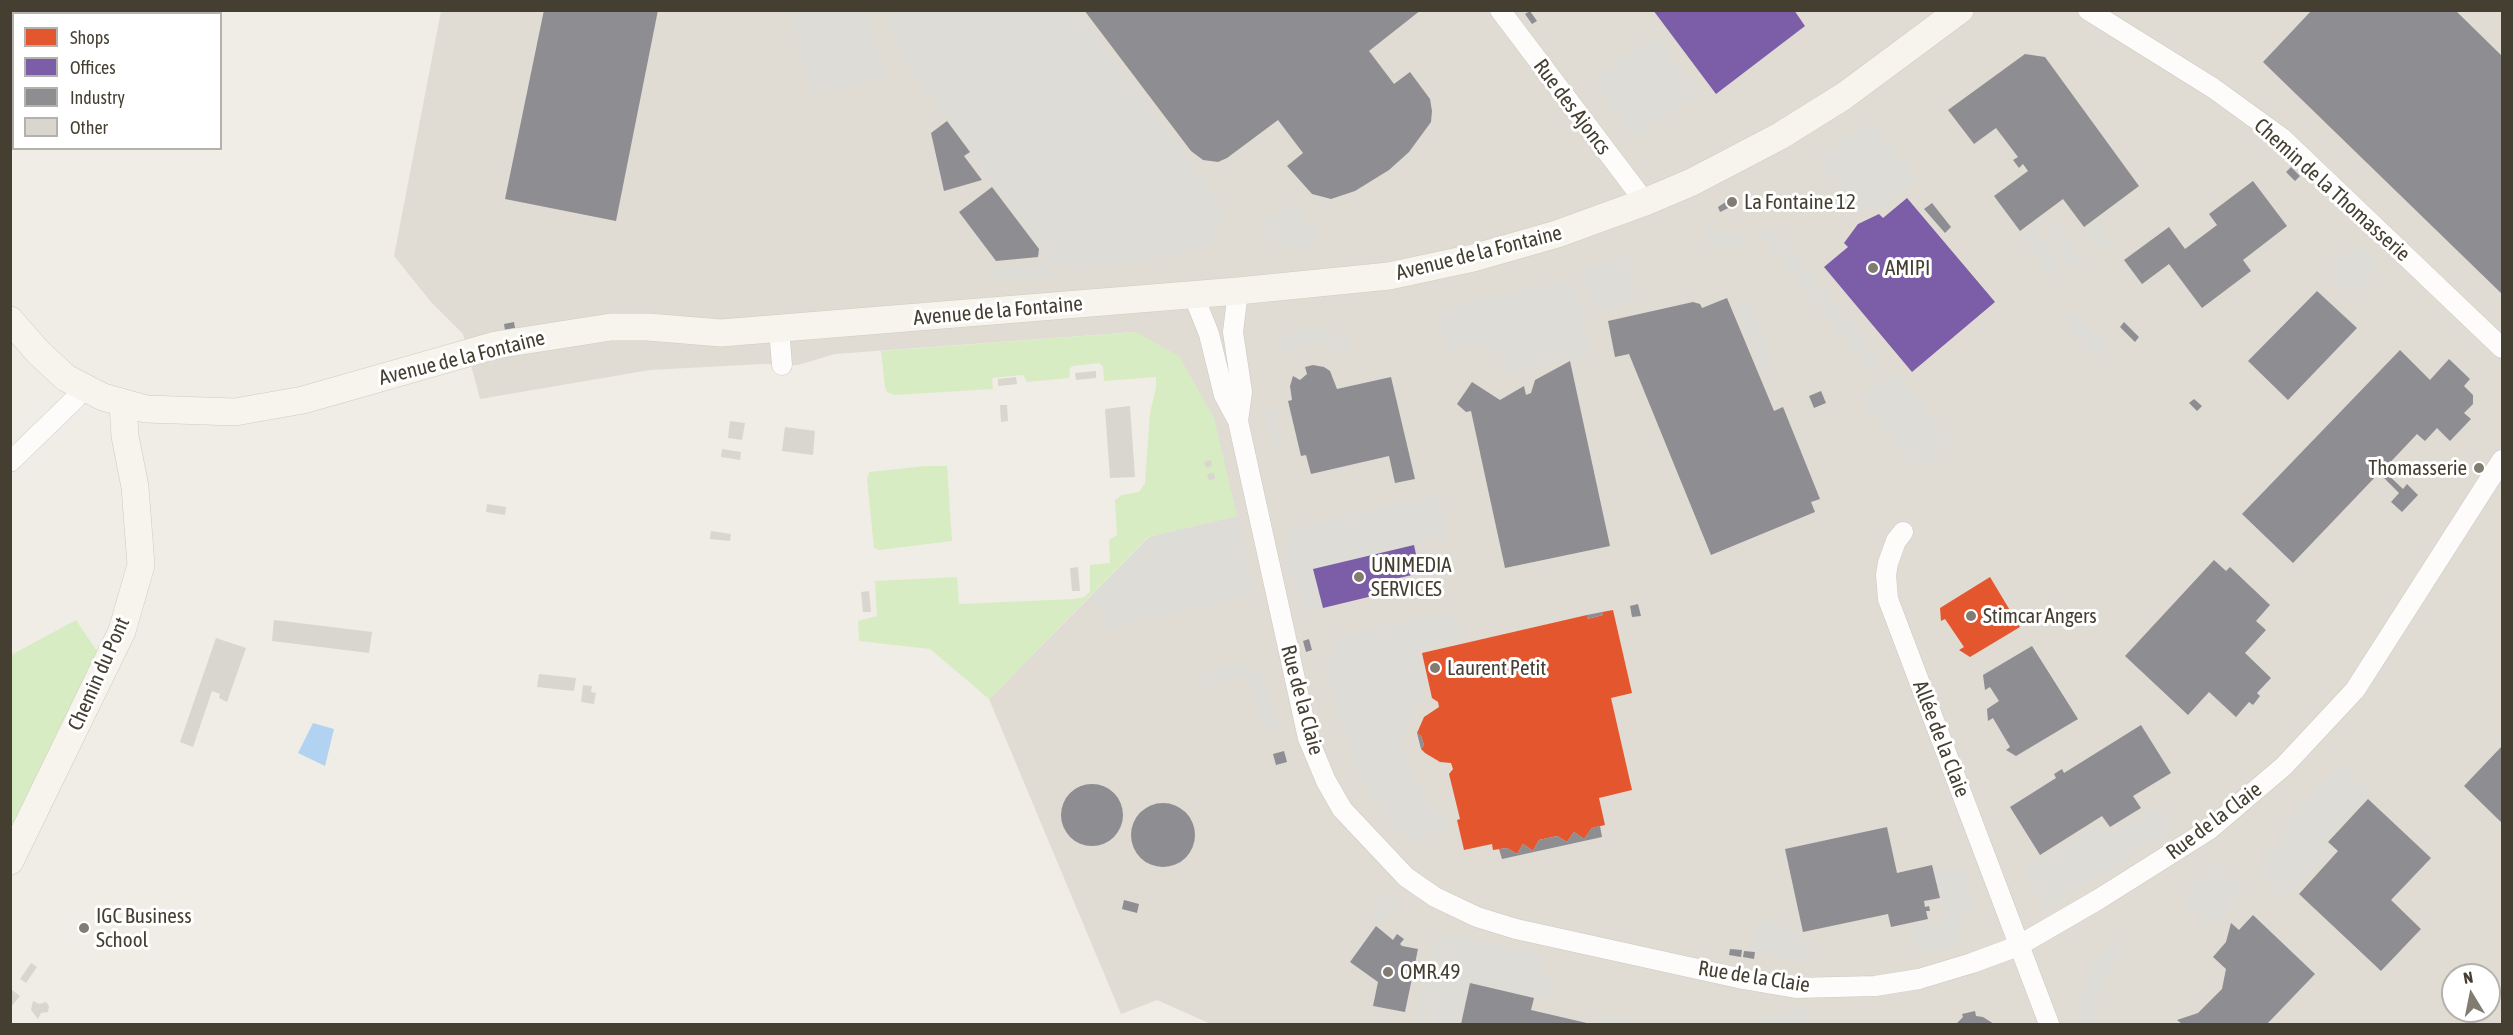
<!DOCTYPE html>
<meta charset="utf-8">
<style>
body{margin:0}
#map{position:relative;width:2513px;height:1035px;overflow:hidden;background:#efede6;font-family:"Asap Condensed",sans-serif}
canvas{display:block}
.frame{position:absolute;inset:0;border:12px solid #453f32;pointer-events:none}
.legend{position:absolute;left:12px;top:12px;width:210px;height:138px;box-sizing:border-box;background:#fff;border:2px solid #b5b2ad;margin:0;padding:8px 10px;list-style:none;font-size:18px;color:#453f32}
.legend li{display:flex;align-items:center;gap:12px;height:30px}
.legend b{width:30px;border:2px solid #b5b2ad}
.north{position:absolute;left:2441px;top:963px;width:60px;height:60px;box-sizing:border-box;background:#fff;border:2px solid #b5b2ad;border-radius:50%;rotate:350deg;font-size:16px;font-weight:700;line-height:24px;text-align:center;color:#453f32}
.north::after{content:'';display:block;margin:auto;width:21px;height:27px;background:#807c71;clip-path:polygon(50% 0,100% 100%,50% 72%,0 100%)}
</style>
<div id="map">
<canvas width="2513" height="1035"></canvas>
<div class="frame"></div>
<ul class="legend">
<li><b style="height:16px;background:#e4572e"></b>Shops</li>
<li><b style="height:16px;background:#7b5ea7"></b>Offices</li>
<li><b style="height:16px;background:#8d8d92"></b>Industry</li>
<li><b style="height:16px;background:#d8d6cf"></b>Other</li>
</ul>
<div class="north">N</div>
</div>
<script>
const g = document.querySelector('canvas').getContext('2d');
g.lineJoin = 'round';
function paint(path, color) { g.fillStyle = color; g.fill(path, 'evenodd'); }
const poly = rows => new Path2D(rows.map(r => 'M' + r).join(''));
function trace(path, color, width, dash) { g.strokeStyle = color; g.lineWidth = width; g.lineCap = dash ? 'butt' : 'round'; g.setLineDash(dash || []); g.stroke(path); }
function write(font, color, halo, rows, align = 'center') {
  g.font = font + ' "Asap Condensed",sans-serif'; g.lineWidth = 6; g.setLineDash([]); g.textBaseline = 'middle'; g.strokeStyle = halo; g.fillStyle = color; for (const [text, x, y, turn = 0] of rows) {
    g.save(); g.translate(x, y); g.rotate((+turn || 0) * Math.PI / 180); g.textAlign = isNaN(turn) ? turn : align; if (halo) g.strokeText(text, 0, 0); g.fillText(text, 0, 0); g.restore();
  }
}
paint(poly([
 [441,11,2502,11,2502,1024,1211,1024,1157,1000,1121,1014,989,699,1149,537,1237,516,1136,332,835,354,798,365,763,364,650,370,480,399,463,334,431,302,394,256],
 [2453,975,2489,975,2489,1011,2453,1011]
]), '#e0dcd4');
paint(poly([
 [1136,332,1179,356,1214,418,1237,516,1148,537,989,699,930,649,859,641,858,621,877,616,875,581,957,577,959,604,1074,599,1084,597,1090,592,1090,565,1110,563,1109,540,1117,535,1115,500,1122,495,1139,492,1145,483,1150,413,1156,387,1156,377,1104,381,1103,367,1099,363,1073,366,1070,368,1069,378,1027,382,1023,375,992,378,993,389,895,395,887,392,885,387,881,351],
 [925,466,947,466,952,541,879,550,874,548,867,479,869,472],
 [76,620,97,651,11,827,11,655]
]), '#d8ecc3');
paint(poly([
 [789,11,868,11,886,75,812,96],
 [884,11,1076,11,1226,209,1208,249,1108,267,1072,269,1068,262,1059,271,913,74,897,47],
 [1654,34,1698,94,1633,139,1592,80],
 [1870,122,1918,179,1882,209,1874,204,1857,214,1817,156],
 [1293,200,1320,237,1296,254,1288,244,1280,249,1261,224],
 [2057,222,2086,262,2074,270,2045,230],
 [2097,223,2112,244,2101,252,2086,231],
 [1771,225,1882,361,1870,370,1760,235],
 [2033,226,2063,268,2050,277,2020,234],
 [1706,229,1741,236,1738,251,1703,244],
 [2355,242,2381,267,2351,297,2326,272],
 [1631,256,1632,270,1629,271,1635,301,1591,310,1582,270],
 [1051,262,1053,277,995,282,994,268],
 [1574,278,1591,354,1504,374,1499,353,1487,355,1484,342,1445,351,1436,309],
 [1750,300,1775,363,1760,369,1735,305],
 [2074,311,2110,347,2099,359,2062,323],
 [1314,326,1331,330,1353,344,1343,353,1327,344,1303,343,1283,356,1274,347,1288,333],
 [1893,370,1953,441,1919,470,1859,399],
 [1274,406,1282,443,1270,444,1263,409],
 [1439,493,1450,536,1314,569,1323,608,1303,613,1295,581,1288,574,1285,556,1289,529],
 [1237,516,1255,594,1106,629,1103,614,1091,596,1149,537],
 [1454,610,1460,640,1416,650,1426,700,1413,703,1411,721,1403,737,1409,769,1429,801,1450,823,1441,838,1429,830,1417,846,1391,823,1368,794,1354,768,1344,730,1338,721,1323,652,1335,649,1333,638],
 [1240,660,1245,674,1259,669,1279,728,1265,732,1245,674,1204,688,1199,673],
 [2340,765,2370,794,2324,842,2333,851,2286,899,2255,869,2290,832,2282,825],
 [2161,804,2176,828,2046,908,2024,871,2102,823,2110,835],
 [2217,862,2247,893,2211,928,2181,897],
 [1963,866,1973,908,1959,912,1963,929,1958,931,1961,944,1916,954,1910,928,1946,920,1935,872],
 [1387,891,1399,900,1380,925,1368,916],
 [1765,916,1815,942,1802,966,1790,960,1760,954,1748,948],
 [1446,933,1544,954,1539,976,1553,979,1549,999,1469,982,1459,1024,1426,1024],
 [2117,937,2128,948,2111,968,2100,988,2096,1008,2097,1024,2081,1024,2080,1018,2083,988,2095,961],
 [1433,938,1441,939,1423,1023,1415,1021],
 [1806,1008,1810,1024,1761,1024,1759,1018],
 [1598,1014,1646,1024,1596,1024]
]), '#dedcd6');
paint(poly([
 [313,723,334,729,325,766,298,753]
]), '#b2d2f2');
paint(poly([
 [1990,577,2020,627,1970,657,1959,650,1964,647,1945,619,1941,621,1940,608],
 [1613,610,1632,693,1611,698,1632,790,1599,798,1605,825,1592,828,1584,839,1574,832,1567,842,1557,836,1539,840,1533,851,1523,844,1517,854,1507,848,1493,850,1492,844,1464,850,1457,820,1460,819,1449,774,1453,769,1451,763,1440,762,1425,753,1421,749,1424,745,1421,736,1417,733,1424,717,1439,707,1438,702,1432,698,1422,653,1587,615,1587,619,1603,615,1602,612]
]), '#e4572e');
paint(poly([
 [1653,10,1794,10,1805,26,1716,94],
 [1907,198,1995,302,1912,372,1824,267,1848,247,1844,243,1858,224,1879,214,1883,218],
 [1414,545,1420,573,1387,581,1389,592,1323,608,1313,569]
]), '#7b5ea7');
paint(poly([
 [544,10,658,10,616,221,505,199],
 [1084,10,1421,10,1369,51,1394,84,1410,72,1430,99,1432,111,1431,122,1409,152,1389,170,1355,191,1331,199,1312,194,1287,166,1303,153,1278,120,1227,158,1218,162,1203,160,1191,151],
 [2312,10,2455,10,2502,56,2502,294,2263,62],
 [1530,11,1537,21,1532,24,1525,14],
 [2025,54,2045,57,2139,186,2084,227,2063,199,2020,231,1994,196,2028,171,2023,164,2019,168,2013,160,2018,157,1996,128,1974,144,1948,110],
 [947,121,970,152,964,156,982,180,944,191,931,133],
 [2291,167,2300,176,2295,181,2286,172],
 [2253,181,2287,226,2243,260,2251,271,2202,308,2169,264,2142,284,2124,260,2169,227,2185,249,2217,225,2209,214],
 [992,187,1039,249,1038,257,996,261,959,212],
 [1735,196,1739,203,1720,212,1718,207],
 [1932,203,1951,227,1945,233,1924,209],
 [2317,291,2357,328,2288,400,2248,361],
 [1727,298,1774,411,1783,407,1820,499,1811,502,1815,512,1711,555,1629,354,1615,357,1608,321,1693,302,1700,304,1702,308],
 [514,322,515,328,505,330,504,324],
 [2124,322,2139,337,2135,342,2120,327],
 [2400,350,2430,380,2449,359,2470,379,2464,386,2473,395,2473,404,2464,413,2471,419,2450,441,2437,428,2425,441,2417,434,2383,470,2403,489,2407,484,2418,495,2402,512,2391,502,2399,493,2379,473,2293,563,2242,514],
 [1570,361,1610,546,1505,568,1471,411,1466,412,1457,404,1472,382,1500,400,1524,386,1526,395,1531,393,1535,380],
 [1313,365,1324,367,1330,371,1337,389,1391,377,1415,479,1395,483,1389,456,1311,474,1306,455,1301,456,1288,401,1292,400,1290,386,1293,376,1300,380,1307,374,1305,367],
 [1821,391,1826,403,1814,408,1809,396],
 [2194,399,2202,406,2197,411,2189,403],
 [2214,560,2226,571,2230,567,2270,605,2256,621,2266,630,2245,653,2271,678,2257,693,2260,696,2253,705,2249,702,2236,717,2209,692,2188,715,2125,656],
 [1638,604,1641,616,1632,617,1630,606],
 [1602,612,1603,615,1587,619,1587,615],
 [1309,639,1312,650,1306,652,1303,641],
 [2032,646,2078,719,2016,756,2006,750,2010,747,1993,718,1988,721,1987,709,1999,701,1990,687,1985,690,1983,675],
 [2141,725,2171,773,2133,796,2141,808,2110,827,2102,816,2040,855,2010,807,2056,778,2054,774,2062,769,2064,773],
 [1417,733,1421,736,1424,745,1421,749],
 [2502,746,2502,823,2464,786],
 [1284,751,1287,762,1276,765,1273,754],
 '1061 815a31 31 0 1 1 62 0a31 31 0 1 1-62 0Z',
 [2368,799,2431,858,2391,900,2421,929,2381,971,2299,894,2338,851,2328,842],
 '1131 835a32 32 0 1 1 64 0a32 32 0 1 1-64 0Z',
 [1600,826,1602,837,1502,859,1499,849,1507,848,1517,854,1523,844,1533,851,1539,840,1557,836,1567,842,1574,832,1584,839,1592,828],
 [1887,827,1897,873,1932,865,1940,898,1924,901,1925,907,1929,906,1930,911,1926,911,1928,919,1891,927,1888,914,1803,932,1785,849],
 [1124,900,1139,904,1137,913,1122,909],
 [2253,915,2315,974,2267,1024,2182,1024,2177,1020,2198,1013,2222,989,2226,969,2213,957,2226,942,2231,923,2239,930],
 [1376,926,1393,940,1397,934,1404,939,1400,944,1402,946,1418,949,1405,1012,1373,1006,1378,982,1350,962],
 [1730,949,1742,950,1741,957,1729,955],
 [1744,951,1755,952,1754,959,1743,957],
 [1470,983,1534,998,1531,1010,1591,1024,1461,1024],
 [1975,1011,1976,1016,1983,1017,1994,1024,1956,1024,1963,1017,1962,1014]
]), '#8d8d92');
paint(poly([
 [1096,371,1096,378,1076,380,1075,373],
 [1016,377,1017,384,998,386,998,379],
 [1000,405,1007,405,1008,421,1001,422],
 [1130,406,1135,477,1110,478,1105,409],
 [730,421,745,423,742,440,728,438],
 [785,427,815,431,813,455,782,451],
 [722,449,741,452,740,460,721,457],
 [1211,460,1212,466,1206,468,1204,462],
 [1214,473,1215,479,1209,480,1207,474],
 [487,504,506,507,505,515,486,512],
 [711,531,731,534,730,541,710,539],
 [1078,567,1080,591,1072,591,1070,568],
 [869,591,871,612,863,612,861,592],
 [274,620,372,632,369,653,272,641],
 [216,638,246,648,227,702,219,698,220,694,212,691,193,747,180,742],
 [539,674,576,678,574,691,537,687],
 [583,685,592,686,591,692,596,693,594,704,581,702],
 [31,963,37,967,26,983,20,979],
 [12,990,20,996,10,1008,10,993],
 [33,1001,39,1004,46,1002,49,1006,48,1012,41,1013,38,1019,31,1010]
]), '#d8d6cf');
const street = poly([
 [1500,10,1645,202],
 [2088,10,2213,88,2282,138,2502,348],
 [1193,294,1209,334,1224,395,1238,421,1308,738,1326,781,1342,809,1406,877,1435,897,1477,917,1516,929,1743,979,1796,988,1875,986,1919,979,1972,963,2018,946,2099,899,2210,829,2284,766,2355,690,2502,460],
 [779,329,782,365],
 [1238,421,1242,392,1233,332,1238,291],
 [10,462,75,399,83,388],
 [1903,532,1896,541,1888,563,1886,575,1888,599,2049,1024]
]);
const secondary = poly([
 [10,320,39,353,66,378,103,397,146,409,235,412,303,400,496,345,611,327,648,327,721,333,1238,291,1389,276,1473,258,1557,234,1645,202,1692,182,1780,136,1844,96,1960,10],
 [10,861,122,631,141,565,135,487,125,436,123,404]
]);
const highway = poly([
 [66,14,70,10],
 [123,14,127,10],
 [10,51,14,49],
 [10,89,14,87]
]);
trace(street, '#cbc9c2', 21);
trace(secondary, '#cfccbc', 28);
trace(highway, '#cabe9f', 34);
trace(street, '#fdfcfb', 20);
trace(secondary, '#f6f4ed', 27);
trace(highway, '#ece6d7', 33);
for (const [x, y, r, color] of [
 [1732,202,6,"#807c71"],
 [1873,268,6,"#807c71"],
 [2479,468,6,"#807c71"],
 [1359,577,6,"#807c71"],
 [1971,616,6,"#807c71"],
 [1435,668,6,"#807c71"],
 [84,928,6,"#807c71"],
 [1388,972,6,"#807c71"]
]) { const dot = new Path2D(); dot.arc(x, y, r, 0, 2 * Math.PI); g.fillStyle = color; g.fill(dot); trace(dot, '#fff', 2); }
write('21px', '#453f32', '#fff', [
 ["Rue des Ajoncs",1572,107,53],
 ["Chemin de la Thomasserie",2332,190,42],
 ["Avenue de la Fontaine",1479,253,-14],
 ["Avenue de la Fontaine",998,311,-5],
 ["Avenue de la Fontaine",462,358,-14],
 ["Chemin du Pont",99,674,-66],
 ["Rue de la Claie",1302,700,75],
 ["Allée de la Claie",1941,739,69],
 ["Rue de la Claie",2214,821,-37],
 ["Rue de la Claie",1754,977,9]
]);
write('21px', '#453f32', '#fff', [
 ["La Fontaine 12",1744,202],
 ["AMIPI",1885,268],
 ["Thomasserie",2467,468,"right"],
 ["UNIMEDIA",1371,565],
 ["SERVICES",1371,589],
 ["Stimcar Angers",1983,616],
 ["Laurent Petit",1447,668],
 ["IGC Business",96,916],
 ["School",96,940],
 ["OMR.49",1400,972]
], 'left');
</script>
